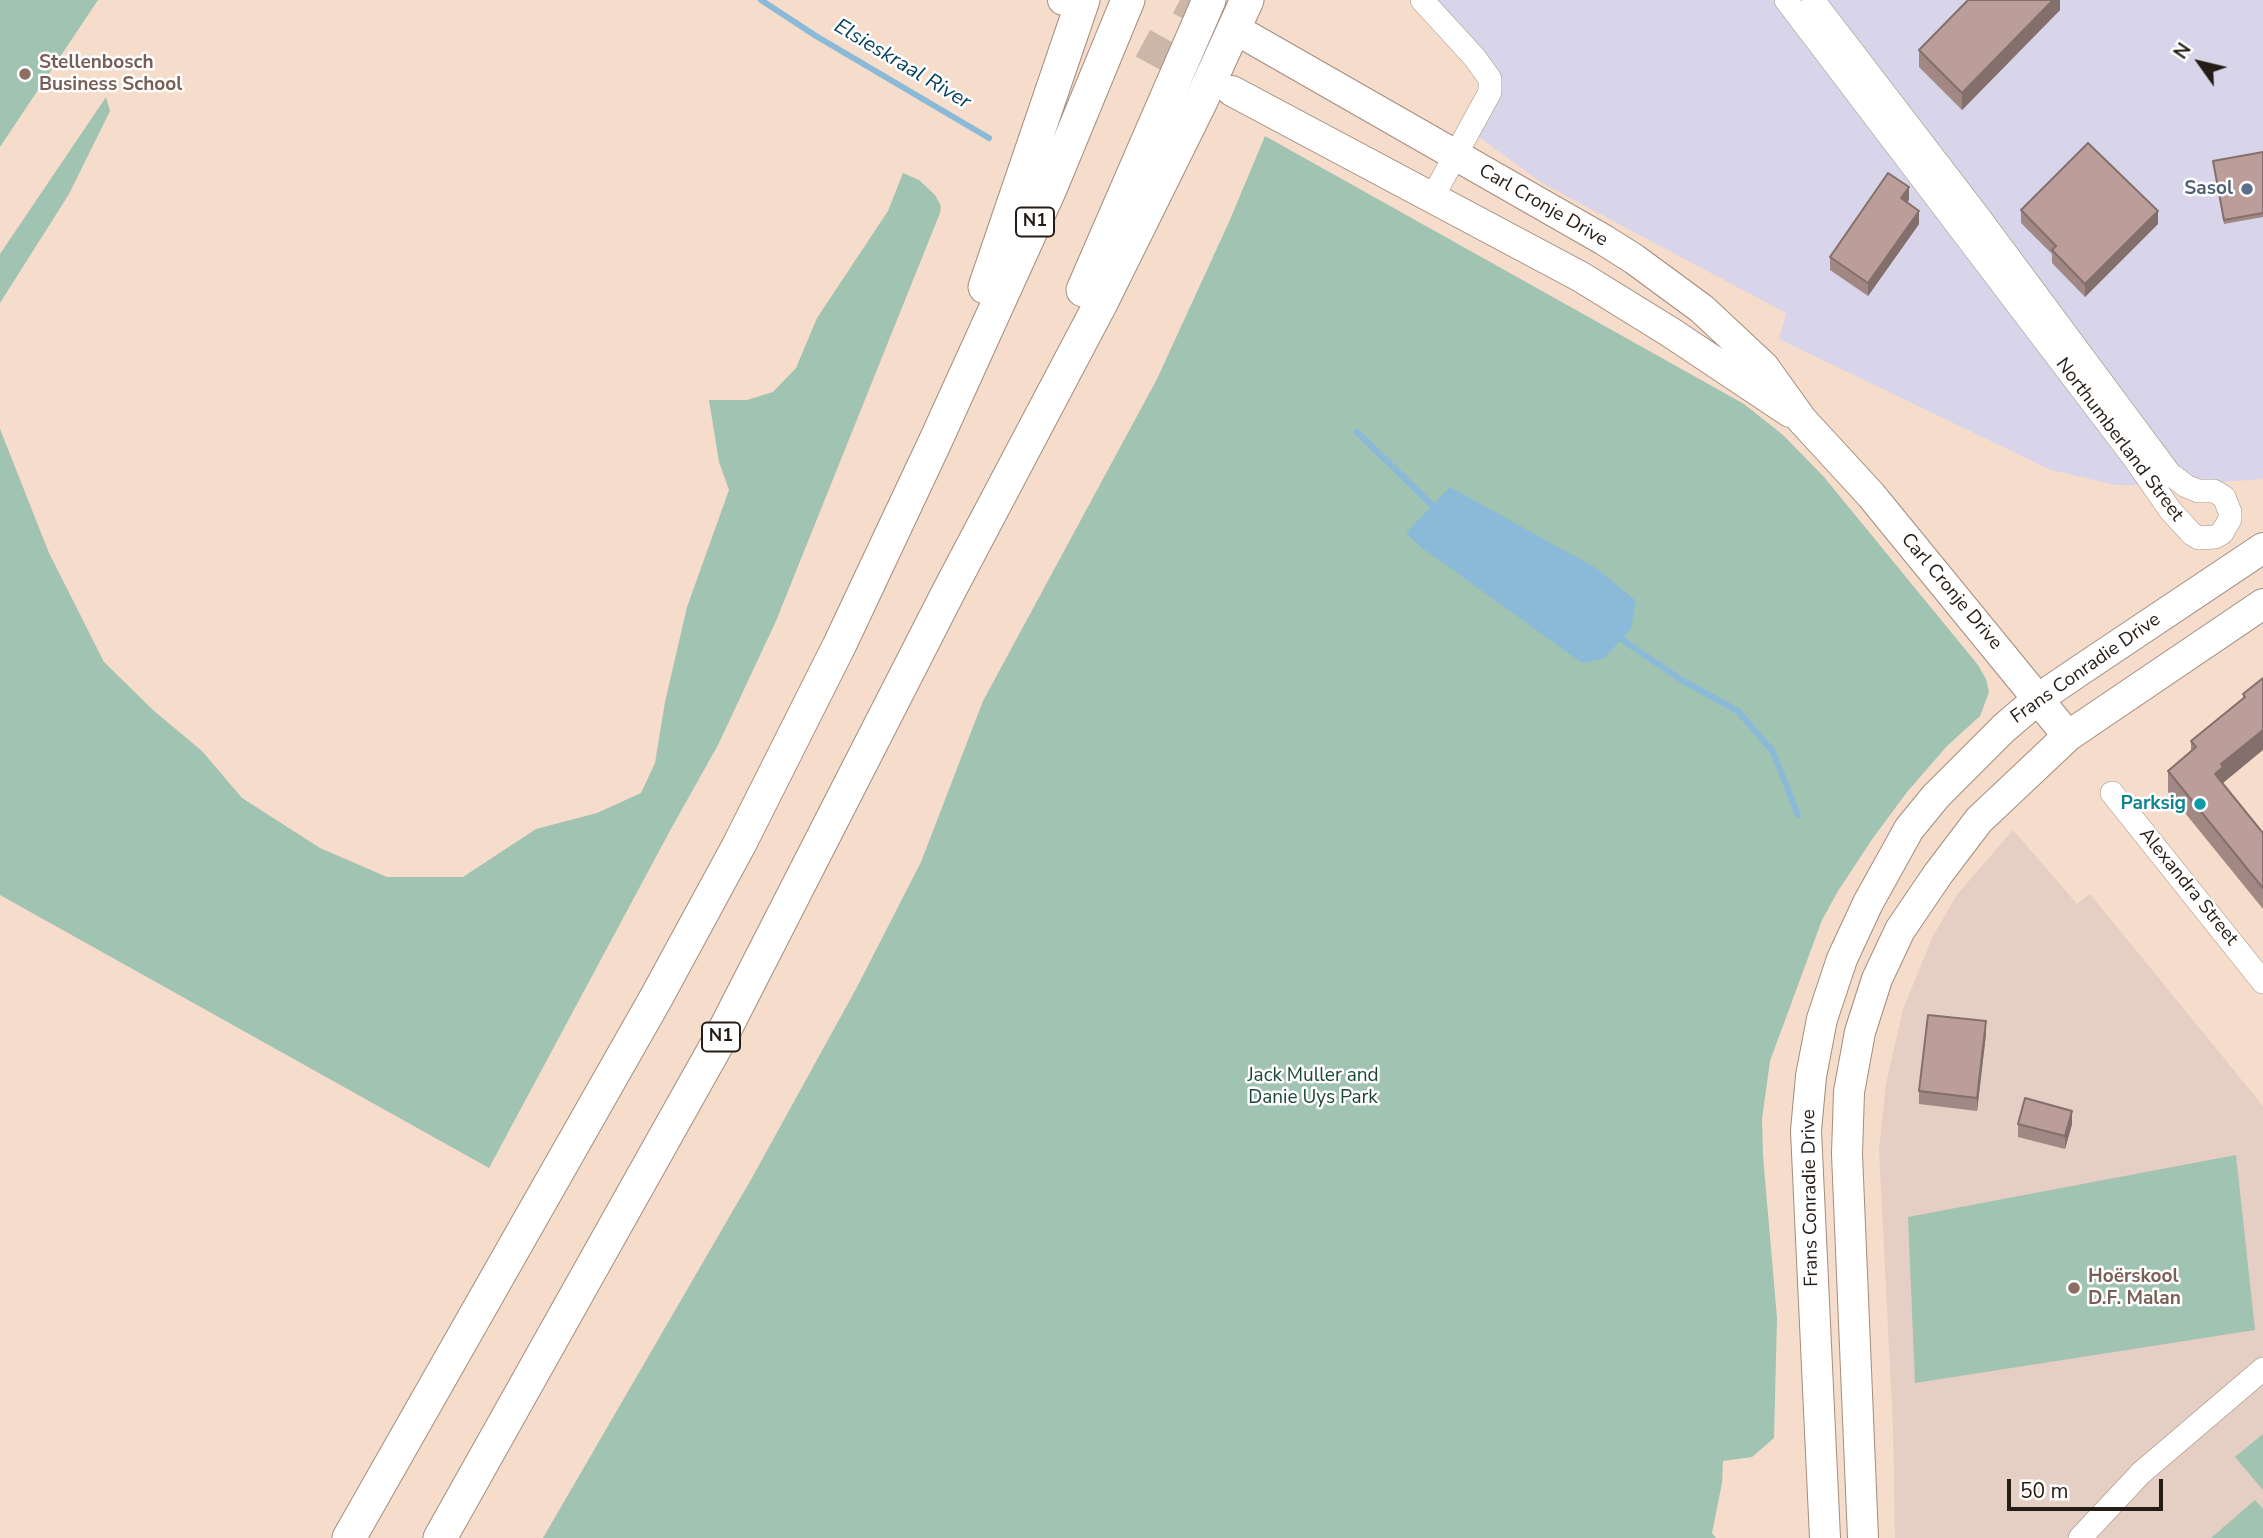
<!DOCTYPE html>
<meta charset="utf-8">
<style>
body{margin:0}
#map{position:relative;width:2263px;height:1538px;overflow:hidden;background:#f5dccb;font-family:"Nunito Sans",sans-serif}
canvas{display:block}
.north{position:absolute;left:2165px;top:28px;width:70px;height:70px;-webkit-text-stroke:5px #fff;paint-order:stroke;rotate:304deg;font-size:19px;font-weight:700;line-height:28px;text-align:center;color:#251c16}
.north::after{content:'';display:block;margin:auto;width:24px;height:32px;background:#251c16;clip-path:polygon(50% 0,100% 100%,50% 72%,0 100%)}
.scale{position:absolute;left:2007px;top:1479px;width:156px;height:32px;box-sizing:border-box;border:4px solid #251c16;border-top:0;padding-left:9px;font-size:21px;line-height:24px;white-space:nowrap;color:#251c16;-webkit-text-stroke:5px #fff;paint-order:stroke}
</style>
<div id="map">
<canvas width="2263" height="1538"></canvas>
<div class="north">N</div>
<div class="scale">50 m</div>
</div>
<script>
const g = document.querySelector('canvas').getContext('2d');
g.lineJoin = 'round';
function paint(path, color) { g.fillStyle = color; g.fill(path, 'evenodd'); }
const poly = rows => new Path2D(rows.map(r => 'M' + r).join(''));
function trace(path, color, width, dash) { g.strokeStyle = color; g.lineWidth = width; g.lineCap = dash ? 'butt' : 'round'; g.setLineDash(dash || []); g.stroke(path); }
function write(font, color, halo, rows, align = 'center') {
  g.font = font + ' "Nunito Sans",sans-serif'; g.lineWidth = 5; g.setLineDash([]); g.textBaseline = 'middle'; g.strokeStyle = halo; g.fillStyle = color; for (const [text, x, y, turn = 0] of rows) {
    g.save(); g.translate(x, y); g.rotate((+turn || 0) * Math.PI / 180); g.textAlign = isNaN(turn) ? turn : align; if (halo) g.strokeText(text, 0, 0); g.fillText(text, 0, 0); g.restore();
  }
}
paint(poly([
 [1417,0,2263,0,2263,479,2178,485,2115,485,2051,470,1779,339,1786,313,1542,183,1461,124,1479,91,1479,76]
]), '#d8d5ea');
paint(poly([
 [2013,830,2077,904,2090,894,2263,1106,2263,1538,1895,1538,1893,1427,1879,1149,1886,1084,1903,1009,1933,936,1956,896]
]), '#e5cec3');
paint(poly([
 [0,0,98,0,0,147],
 [106,97,110,111,69,194,0,303,0,254],
 [1265,136,1744,404,1783,435,1824,477,1978,665,1986,679,1989,692,1980,716,1947,746,1907,792,1873,838,1838,891,1822,920,1770,1061,1762,1119,1763,1156,1777,1318,1774,1438,1752,1457,1723,1461,1722,1483,1712,1533,1716,1538,543,1538,753,1176,856,989,921,862,983,701,1157,379,1229,222],
 [903,173,919,180,935,195,941,206,940,213,776,621,718,745,672,827,489,1168,0,895,0,429,49,553,104,662,153,710,202,751,242,798,320,848,387,877,463,877,536,829,597,813,641,793,655,763,665,702,687,607,729,490,719,462,709,400,747,400,773,392,796,368,817,318,888,211],
 [2236,1155,2255,1330,1915,1383,1908,1217],
 [2263,1434,2263,1490,2235,1457],
 [2255,1500,2263,1509,2263,1538,2211,1538]
]), '#a0c3b2');
paint(poly([
 [1450,487,1596,568,1636,601,1631,629,1603,659,1582,663,1421,547,1406,533]
]), '#8bbad9');
trace(poly([
 [761,0,816,36,989,138],
 [1357,432,1432,505],
 [1621,639,1683,681,1738,711,1773,752,1798,815]
]), '#8bbad9', 6);
trace(poly([
 [1064,0,1201,75],
 [1180,0,1223,23]
]), '#cbb6a7', 30, [30, 15]);
const minor = poly([
 [1422,0,1475,58,1490,79,1490,92,1432,198],
 [1786,0,2134,458,2170,510,2192,534,2199,538,2215,537,2222,533,2230,519,2230,512,2224,497,2214,491,2198,491,2186,486,2170,474,1977,214,1813,0],
 [2112,793,2263,982],
 [2080,1538,2141,1473,2263,1369]
]);
const major = poly([
 [1063,0,1064,0],
 [1249,37,1604,240,1634,259,1702,309,1764,367,1802,420,1871,495,2068,736],
 [1232,91,1581,277,1670,332,1790,412],
 [1825,1538,1806,1131,1811,1076,1822,1019,1842,959,1868,903,1909,829,1936,796,2004,728,2038,699,2082,669,2263,548],
 [1863,1538,1847,1154,1849,1092,1860,1032,1877,979,1900,930,1938,874,1979,820,2068,736,2263,604]
]);
const highway = poly([
 [985,287,1083,0],
 [1083,290,1209,0],
 [349,1538,656,998,739,845,840,644,935,442,1050,189,1128,0],
 [440,1538,720,1039,950,589,1102,301,1201,101,1247,0]
]);
trace(minor, '#a48d7e', 24);
trace(major, '#a48d7e', 32);
trace(highway, '#a48d7e', 35);
trace(minor, '#fff', 23);
trace(major, '#fff', 30);
trace(highway, '#fff', 33);
paint(poly([
 [2060,0,2060,10,1962,110,1919,67,1919,50],
 [2263,152,2263,217,2224,224,2213,161],
 [1909,200,1907,202,1919,224,1868,296,1830,270,1830,257],
 [2021,210,2158,224,2085,297,2052,263,2052,254,2021,223],
 [2263,678,2223,783,2223,785,2263,833,2263,909,2168,792,2168,771,2191,751,2191,741,2243,699,2243,694],
 [1986,1034,1977,1111,1919,1104,1919,1091],
 [2018,1124,2072,1124,2065,1149,2018,1137]
]), '#a18884');
paint(poly([
 [2053,0,2060,0,2060,10,1962,110,1962,93],
 [1909,187,1909,200,1901,211,1901,198],
 [1919,211,1919,224,1868,296,1868,283],
 [2158,211,2158,224,2085,297,2085,284],
 [2263,730,2263,750,2223,783,2223,787,2215,774,2221,764],
 [1986,1021,1986,1034,1977,1111,1977,1098],
 [2072,1111,2072,1124,2065,1149,2065,1136]
]), '#836f6b');
const building = poly([
 [1968,0,2053,0,1962,93,1919,50,1968,0],
 [2088,143,2158,211,2085,284,2052,250,2056,246,2021,210,2088,143],
 [2263,152,2263,213,2224,220,2213,161,2263,152],
 [1888,173,1909,187,1901,198,1919,211,1868,283,1830,257,1888,173],
 [2263,678,2263,730,2221,764,2223,767,2215,774,2263,833,2263,888,2168,771,2196,747,2191,741,2245,697,2243,694,2263,678],
 [1928,1015,1986,1021,1977,1098,1919,1091,1928,1015],
 [2025,1098,2072,1111,2065,1136,2018,1124,2025,1098]
]);
paint(building, '#bb9e99');
trace(building, '#836f6b', 2);
for (const [x, y, r, color] of [
 [25,74,7,"#8d6e63"],
 [2247,189,7,"#5c6f8a"],
 [2200,804,7,"#0f9aa8"],
 [2074,1288,7,"#8d6e63"]
]) { const dot = new Path2D(); dot.arc(x, y, r, 0, 2 * Math.PI); g.fillStyle = color; g.fill(dot); trace(dot, '#fff', 2.5); }
for (const [x, y, w] of [
 [1035,222,38],
 [721,1037,38]
]) { const box = new Path2D(); box.roundRect(x - w / 2, y - 14.5, w, 29, 5); g.fillStyle = '#fff'; g.fill(box); trace(box, '#251c16', 2); }
write('bold 18px', '#251c16', null, [
 ["N1",1035,222],
 ["N1",721,1037]
]);
write('bold 19px', '#785e54', '#fff', [
 ["Stellenbosch",39,63],
 ["Business School",39,85],
 ["Hoërskool",2088,1277],
 ["D.F. Malan",2088,1299]
], 'left');
write('bold 19px', '#4e5e75', '#fff', [
 ["Sasol",2233,189]
], 'right');
write('19px', '#251c16', '#fff', [
 ["Carl Cronje Drive",1543,206,30],
 ["Northumberland Street",2119,440,53],
 ["Carl Cronje Drive",1951,592,50],
 ["Frans Conradie Drive",2086,669,-35],
 ["Alexandra Street",2188,887,51],
 ["Frans Conradie Drive",1811,1198,-91]
]);
write('bold 19px', '#0d838f', '#fff', [
 ["Parksig",2186,804]
], 'right');
write('19px', '#194634', '#fff', [
 ["Jack Muller and",1313,1076],
 ["Danie Uys Park",1313,1098]
]);
write('italic 21px', '#003f5d', '#fff', [
 ["Elsieskraal River",902,65,31]
]);
</script>
